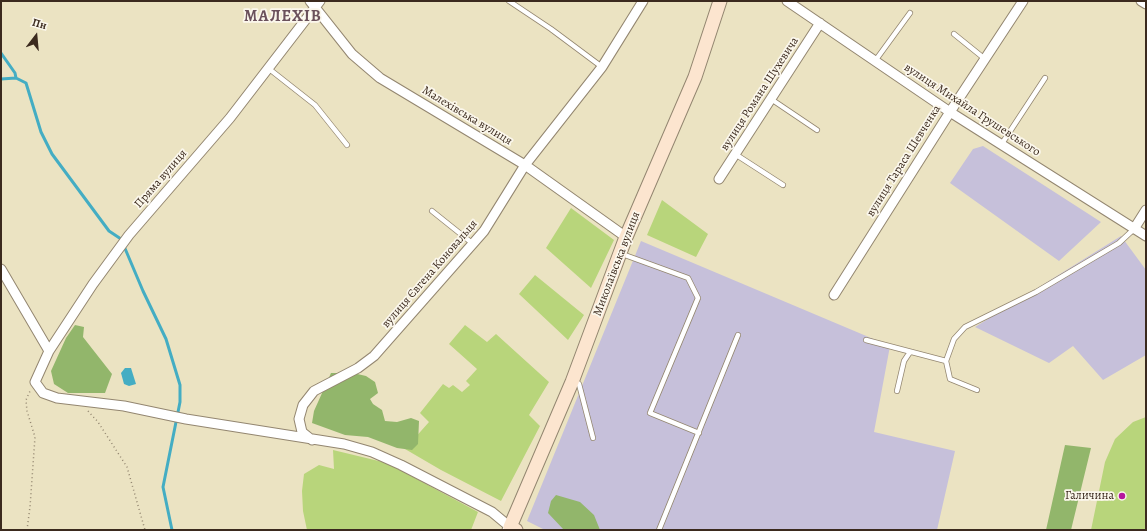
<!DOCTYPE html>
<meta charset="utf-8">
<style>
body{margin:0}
#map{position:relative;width:1147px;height:531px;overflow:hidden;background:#ebe3c2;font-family:Alegreya,serif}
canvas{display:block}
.frame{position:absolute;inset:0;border:2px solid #3b2a1e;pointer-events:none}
.north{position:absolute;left:16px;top:16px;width:40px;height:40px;-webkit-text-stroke:3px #fbf7ec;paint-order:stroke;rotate:16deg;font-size:11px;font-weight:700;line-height:16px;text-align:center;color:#3b2a1e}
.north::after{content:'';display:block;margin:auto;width:14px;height:18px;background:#3b2a1e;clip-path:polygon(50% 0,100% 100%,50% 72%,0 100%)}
</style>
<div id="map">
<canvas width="1147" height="531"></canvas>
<div class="frame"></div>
<div class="north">Пн</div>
</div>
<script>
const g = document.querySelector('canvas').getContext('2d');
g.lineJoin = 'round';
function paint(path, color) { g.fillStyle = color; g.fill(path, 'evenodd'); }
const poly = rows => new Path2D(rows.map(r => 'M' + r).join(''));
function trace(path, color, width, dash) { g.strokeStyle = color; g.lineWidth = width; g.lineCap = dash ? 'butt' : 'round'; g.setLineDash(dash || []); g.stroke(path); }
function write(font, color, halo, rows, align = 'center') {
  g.font = font + ' Alegreya,serif'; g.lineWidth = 3.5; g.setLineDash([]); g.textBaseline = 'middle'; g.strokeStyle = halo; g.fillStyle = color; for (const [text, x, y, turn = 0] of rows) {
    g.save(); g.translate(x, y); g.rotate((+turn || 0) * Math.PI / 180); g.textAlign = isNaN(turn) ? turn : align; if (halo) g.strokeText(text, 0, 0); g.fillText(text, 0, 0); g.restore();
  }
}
paint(poly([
 [983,146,1101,222,1059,261,950,183,973,149],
 [1121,236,1146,270,1146,355,1103,380,1073,346,1049,363,975,327],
 [641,241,890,346,874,432,955,451,937,530,545,530,527,521]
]), '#c6c0da');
paint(poly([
 [662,200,708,234,696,257,647,235],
 [571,208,614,240,591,288,546,248],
 [535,275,584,315,568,340,519,294],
 [465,325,487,342,496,334,549,382,529,415,540,426,501,501,441,470,405,449,429,422,420,413,443,384,449,388,453,385,462,392,470,385,466,381,477,369,449,344],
 [1146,417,1146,530,1091,530,1105,462,1115,439,1133,422],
 [333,450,387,463,478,512,471,530,307,530,303,511,302,491,304,474,319,465,334,469]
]), '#b8d57b');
paint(poly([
 [75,325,84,327,83,337,112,374,105,393,68,393,54,384,51,371,66,338],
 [331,373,353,373,366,376,375,382,378,393,370,399,373,404,382,410,385,421,397,422,411,418,419,421,418,444,412,450,397,448,368,437,345,435,312,423,314,411],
 [1065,445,1091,448,1071,530,1046,530],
 [556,495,580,502,594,515,600,530,564,530,548,513,551,501]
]), '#92b66b');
paint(poly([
 [125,368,131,368,136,384,129,386,124,384,121,373]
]), '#44adc3');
trace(poly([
 [1,53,15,73,16,78],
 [1,79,16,78,26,83,41,132,52,154,109,231,121,239,143,291,166,339,180,385,180,402,163,487,172,530]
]), '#44adc3', 3);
const service = poly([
 [509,1,551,29,602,67],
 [954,34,985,59],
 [875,61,910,13],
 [268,68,315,105,347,145],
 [771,99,817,130],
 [1001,145,1045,78],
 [735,154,783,185],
 [432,211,472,243],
 [622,254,688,278,698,298,650,413,699,433],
 [866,340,946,361],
 [574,380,579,384,593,438],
 [977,390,950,379,946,361,954,339,965,327,1036,292,1119,243,1134,229],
 [897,391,904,361,910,352],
 [659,530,738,335]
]);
const minor = poly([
 [310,1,352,54,380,78,525,165,626,237],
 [320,1,230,118,129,235,93,284,49,351,35,382,43,393,57,398,124,406,186,419,344,444,372,452,401,465,492,512,510,527,507,530],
 [787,1,950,112,1146,236],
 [1141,1,1146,4],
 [719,179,820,23],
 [1134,229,1146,210],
 [1,269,49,351],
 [834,295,950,112,1023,1],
 [312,440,302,432,299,419,303,405,314,391,358,368,374,356,484,231,525,165,602,67,643,1]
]);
const secondary = poly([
 [516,530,510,527,572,382,626,237,695,77,720,1]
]);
trace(service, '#938670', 6);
trace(minor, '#938670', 11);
trace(secondary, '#938670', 15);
trace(poly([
 [88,411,98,422,127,467,145,530],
 [27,530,30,507,35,437,27,411,26,400,30,391]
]), '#938670', 1.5, [1, 3]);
trace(service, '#fff', 4.5);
trace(minor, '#fff', 9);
trace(secondary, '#fce5cf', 13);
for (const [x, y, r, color] of [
 [1122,496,4,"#b5179e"]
]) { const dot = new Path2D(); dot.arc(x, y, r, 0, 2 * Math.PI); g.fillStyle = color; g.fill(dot); trace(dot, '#fbf7ec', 1.5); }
write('12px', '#3b2a1e', '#fbf7ec', [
 ["вулиця Романа Шухевича",760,94,-57],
 ["вулиця Михайла Грушевського",972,110,33],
 ["Малехівська вулиця",467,116,31],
 ["вулиця Тараса Шевченка",904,161,-58],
 ["Пряма вулиця",161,179,-49],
 ["Миколаївська вулиця",617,264,-69],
 ["вулиця Євгена Коновальця",430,274,-49]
]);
write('12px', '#3b2a1e', '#fbf7ec', [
 ["Галичина",1114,496]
], 'right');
g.letterSpacing = '1px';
write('bold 16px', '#6b515c', '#fbf7ec', [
 ["МАЛЕХІВ",283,17]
]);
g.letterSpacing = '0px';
</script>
